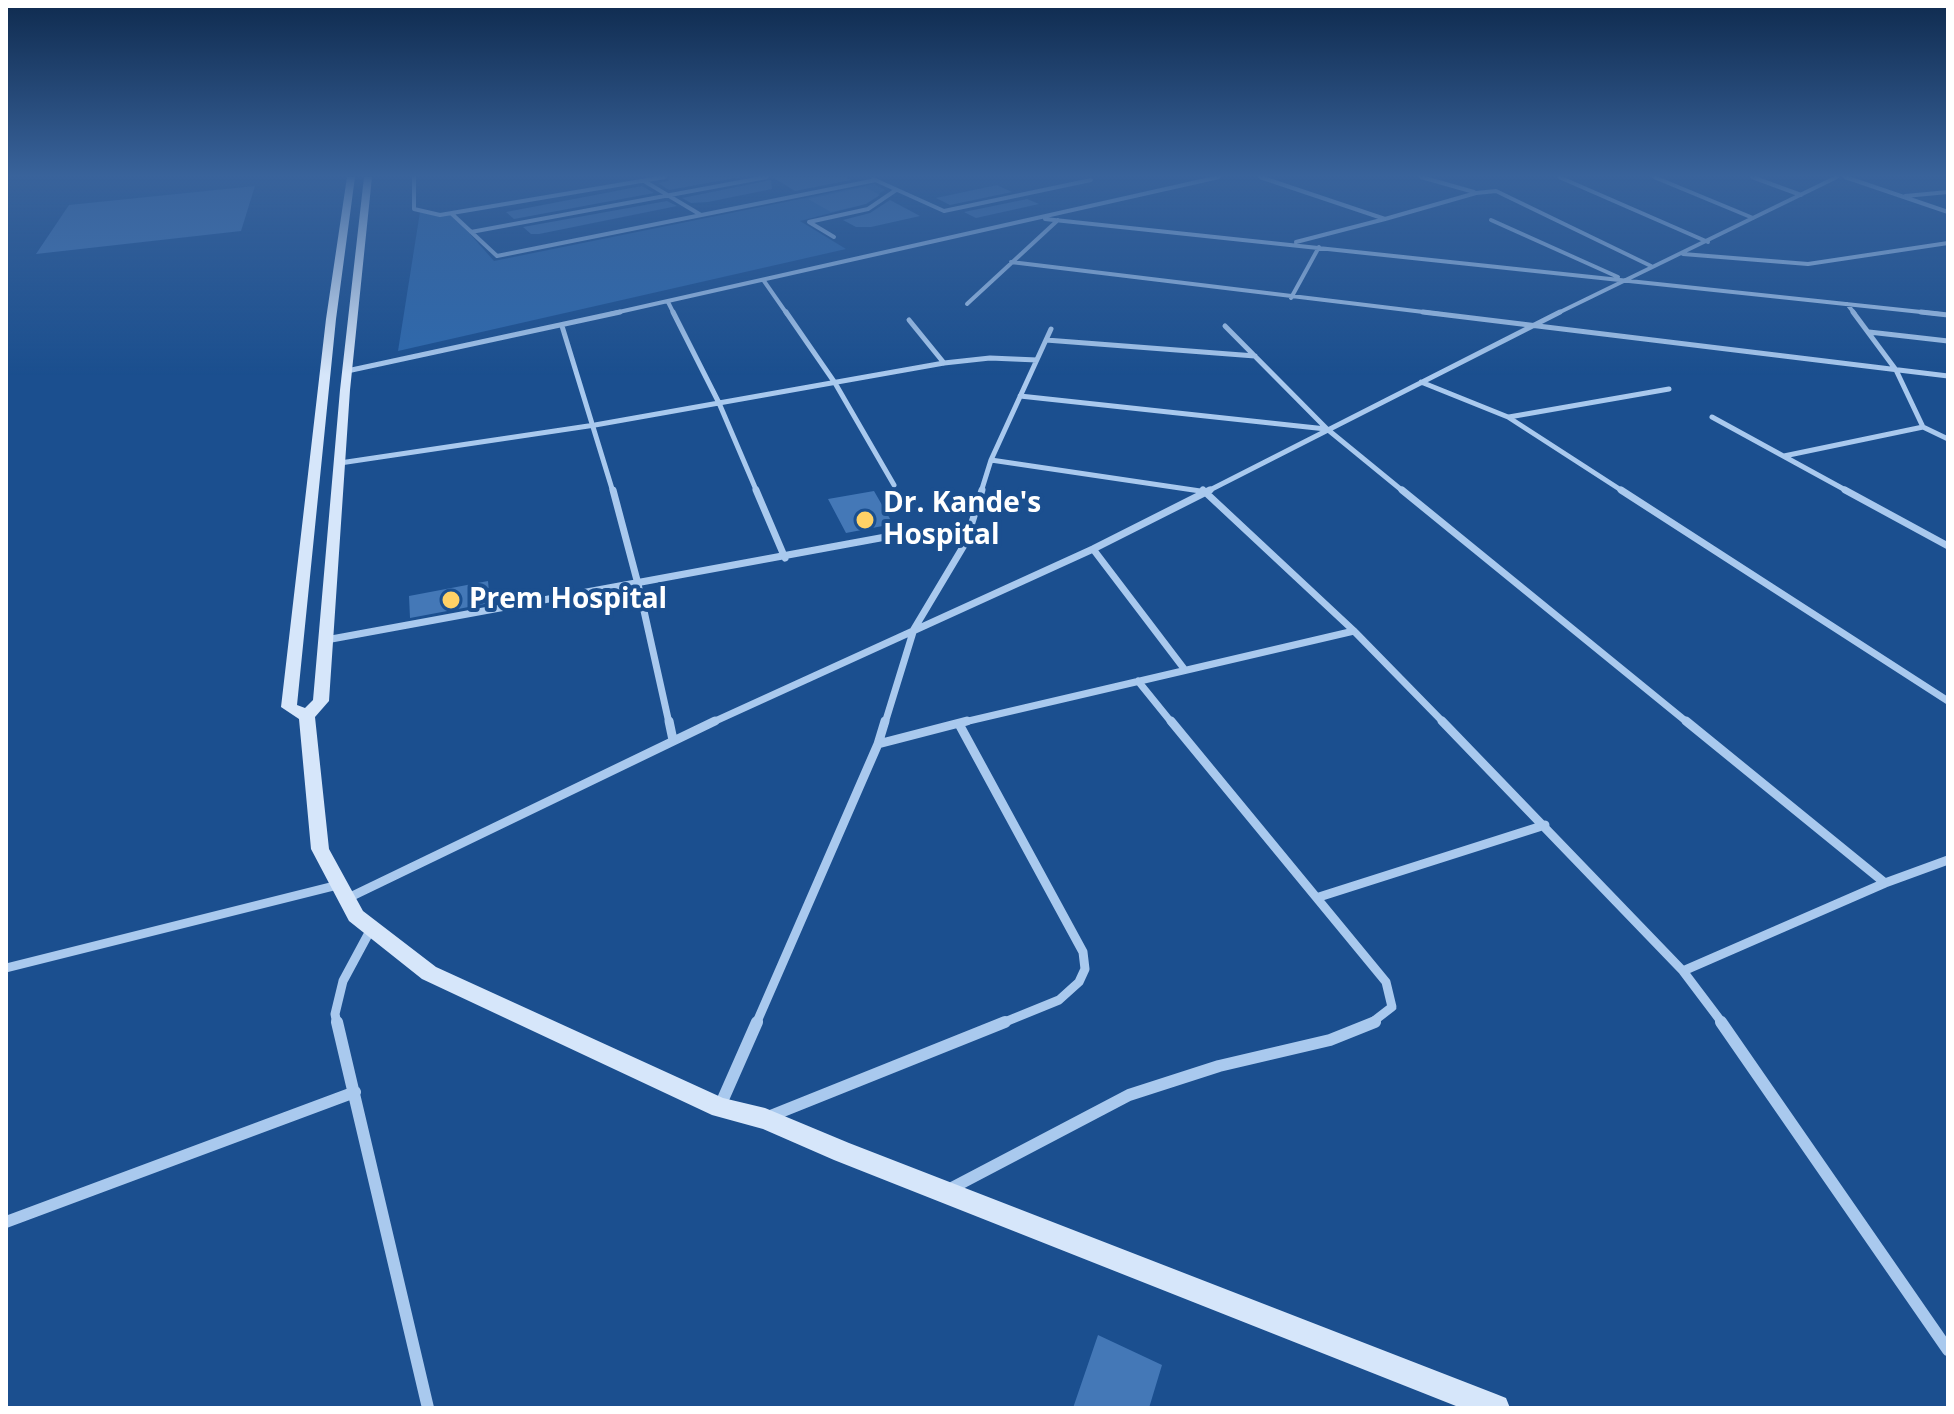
<!DOCTYPE html>
<style>
body{margin:0}
#map{position:relative;width:1954px;height:1414px;overflow:hidden;background:#1b4f8f;font-family:"Open Sans",sans-serif}
canvas{display:block}
.frame{position:absolute;inset:0;border:8px solid #fff;pointer-events:none}
</style>
<div id="map">
<canvas width="1954" height="1414"></canvas>
<div class="frame"></div>
</div>
<script>
const g = document.querySelector('canvas').getContext('2d');
g.lineJoin = 'round';
function paint(path, color) { g.fillStyle = color; g.fill(path, 'evenodd'); }
const poly = rows => new Path2D(rows.map(r => 'M' + r).join(''));
function trace(path, color, width, dash) { g.strokeStyle = color; g.lineWidth = width; g.lineCap = dash ? 'butt' : 'round'; g.setLineDash(dash || []); g.stroke(path); }
function write(font, color, halo, rows, align = 'center') {
  g.font = font + ' "Open Sans",sans-serif'; g.lineWidth = 8; g.setLineDash([]); g.textBaseline = 'middle'; g.strokeStyle = halo; g.fillStyle = color; for (const [text, x, y, turn = 0] of rows) {
    g.save(); g.translate(x, y); g.rotate((+turn || 0) * Math.PI / 180); g.textAlign = isNaN(turn) ? turn : align; if (halo) g.strokeText(text, 0, 0); g.fillText(text, 0, 0); g.restore();
  }
}
paint(poly([
 [874,184,885,190,862,205,800,221,846,249,398,351,420,212,453,215,494,261]
]), '#2e69ad');
paint(poly([
 [670,177,741,177,669,190,658,183,668,181],
 [772,177,845,177,851,180,795,191],
 [771,180,772,189,708,202,691,203,682,198],
 [997,185,1012,192,950,205,936,198],
 [255,186,241,231,36,254,69,205],
 [642,186,654,193,514,219,506,212],
 [865,187,880,195,866,204,831,212,808,199],
 [1027,199,1039,204,976,218,964,212],
 [890,200,920,216,871,227,856,227,843,220,870,213],
 [667,201,677,206,539,234,531,234,523,227],
 [874,491,893,524,846,533,828,499],
 [488,581,490,603,410,618,409,596],
 [1098,1335,1162,1365,1149,1408,1073,1408]
]), '#4478b7');
trace(poly([
 [414,177,414,209,440,215,665,177],
 [1260,177,1385,219,1296,242],
 [1421,177,1474,192],
 [1559,177,1708,242],
 [1654,177,1753,218],
 [1752,177,1801,195],
 [1845,177,1948,212],
 [873,179,944,211,1091,180],
 [644,181,701,215],
 [1905,196,1948,192],
 [452,214,497,256,876,180],
 [1045,219,1940,314],
 [1385,219,1476,193,1496,191,1651,266],
 [1491,220,1618,277],
 [471,232,767,177],
 [834,237,809,222,868,209,896,190],
 [1683,254,1808,264,1948,243],
 [1011,262,1440,314],
 [764,281,787,314],
 [1291,298,1319,247],
 [668,302,674,314],
 [967,304,1058,220],
 [1847,304,1855,314],
 [610,314,1219,177],
 [1556,314,1837,177]
]), '#a9c9ee', 4);
trace(poly([
 [673,312,719,403,757,492],
 [786,312,835,383,894,485],
 [1423,312,1948,376],
 [1853,312,1896,370,1923,427,1948,439],
 [1921,312,1948,315],
 [909,320,944,363],
 [562,326,613,492],
 [1225,326,1327,429,1404,492],
 [1869,332,1948,341],
 [1046,340,1255,356],
 [347,371,620,312],
 [1421,382,1508,417,1624,492],
 [1020,396,1326,429],
 [1509,417,1669,389],
 [1712,417,1849,492],
 [1784,456,1923,427],
 [991,460,1207,492],
 [340,463,595,425,944,363,990,358,1037,360],
 [981,492,991,460,1051,329],
 [1206,492,1560,312]
]), '#a9c9ee', 5);
trace(poly([
 [613,490,638,584,669,723],
 [756,490,785,558],
 [1203,490,1354,631,1444,723],
 [1402,490,1688,723],
 [1621,490,1948,701],
 [1845,490,1948,546],
 [1093,549,1185,670],
 [326,640,891,536,966,542],
 [1138,681,1172,723],
 [711,723,1093,549,1210,490],
 [885,723,914,629,966,542,982,490],
 [960,723,1354,631]
]), '#a9c9ee', 7);
trace(poly([
 [669,721,673,740],
 [1171,721,1386,982,1392,1007,1370,1024],
 [1442,721,1683,971,1723,1024],
 [1686,721,1885,883],
 [959,724,1083,952,1085,969,1079,982,1059,1000,1000,1024],
 [878,744,967,721],
 [1319,897,1545,825],
 [346,899,715,721],
 [6,968,338,885],
 [1683,971,1885,883,1948,860],
 [337,1024,335,1014,343,981,371,929],
 [756,1024,878,744,885,721]
]), '#a9c9ee', 9);
trace(poly([
 [337,1022,428,1408],
 [1721,1022,1948,1350],
 [720,1106,757,1022],
 [768,1117,1005,1022],
 [948,1190,1129,1095,1219,1066,1330,1040,1375,1022],
 [6,1222,355,1092]
]), '#a9c9ee', 12);
paint(poly([
 [347,177,355,177,336,319,297,705,305,708,313,700,340,390,364,177,372,177,350,390,329,701,315,717,329,849,363,911,436,967,723,1098,765,1108,849,1143,1496,1394,1506,1398,1510,1408,1461,1408,834,1160,763,1129,712,1115,422,979,349,921,311,849,299,719,281,707,326,319,347,177]
]), '#d6e6fa');
const sky = g.createLinearGradient(0, 0, 0, 375);
sky.addColorStop(0, '#0f2b4f');
sky.addColorStop(0.47, '#39639b');
sky.addColorStop(1, '#39639b00');
g.fillStyle = sky;
g.fillRect(0, 0, 1954, 375);
for (const [x, y, r, color] of [
 [865,520,10,"#ffd166"],
 [451,600,10,"#ffd166"]
]) { const dot = new Path2D(); dot.arc(x, y, r, 0, 2 * Math.PI); g.fillStyle = color; g.fill(dot); trace(dot, '#1b4f8f', 3); }
write('bold 28px', '#fff', '#1b4f8f', [
 ["Dr. Kande's",883,504],
 ["Hospital",883,536],
 ["Prem Hospital",469,600]
], 'left');
</script>
